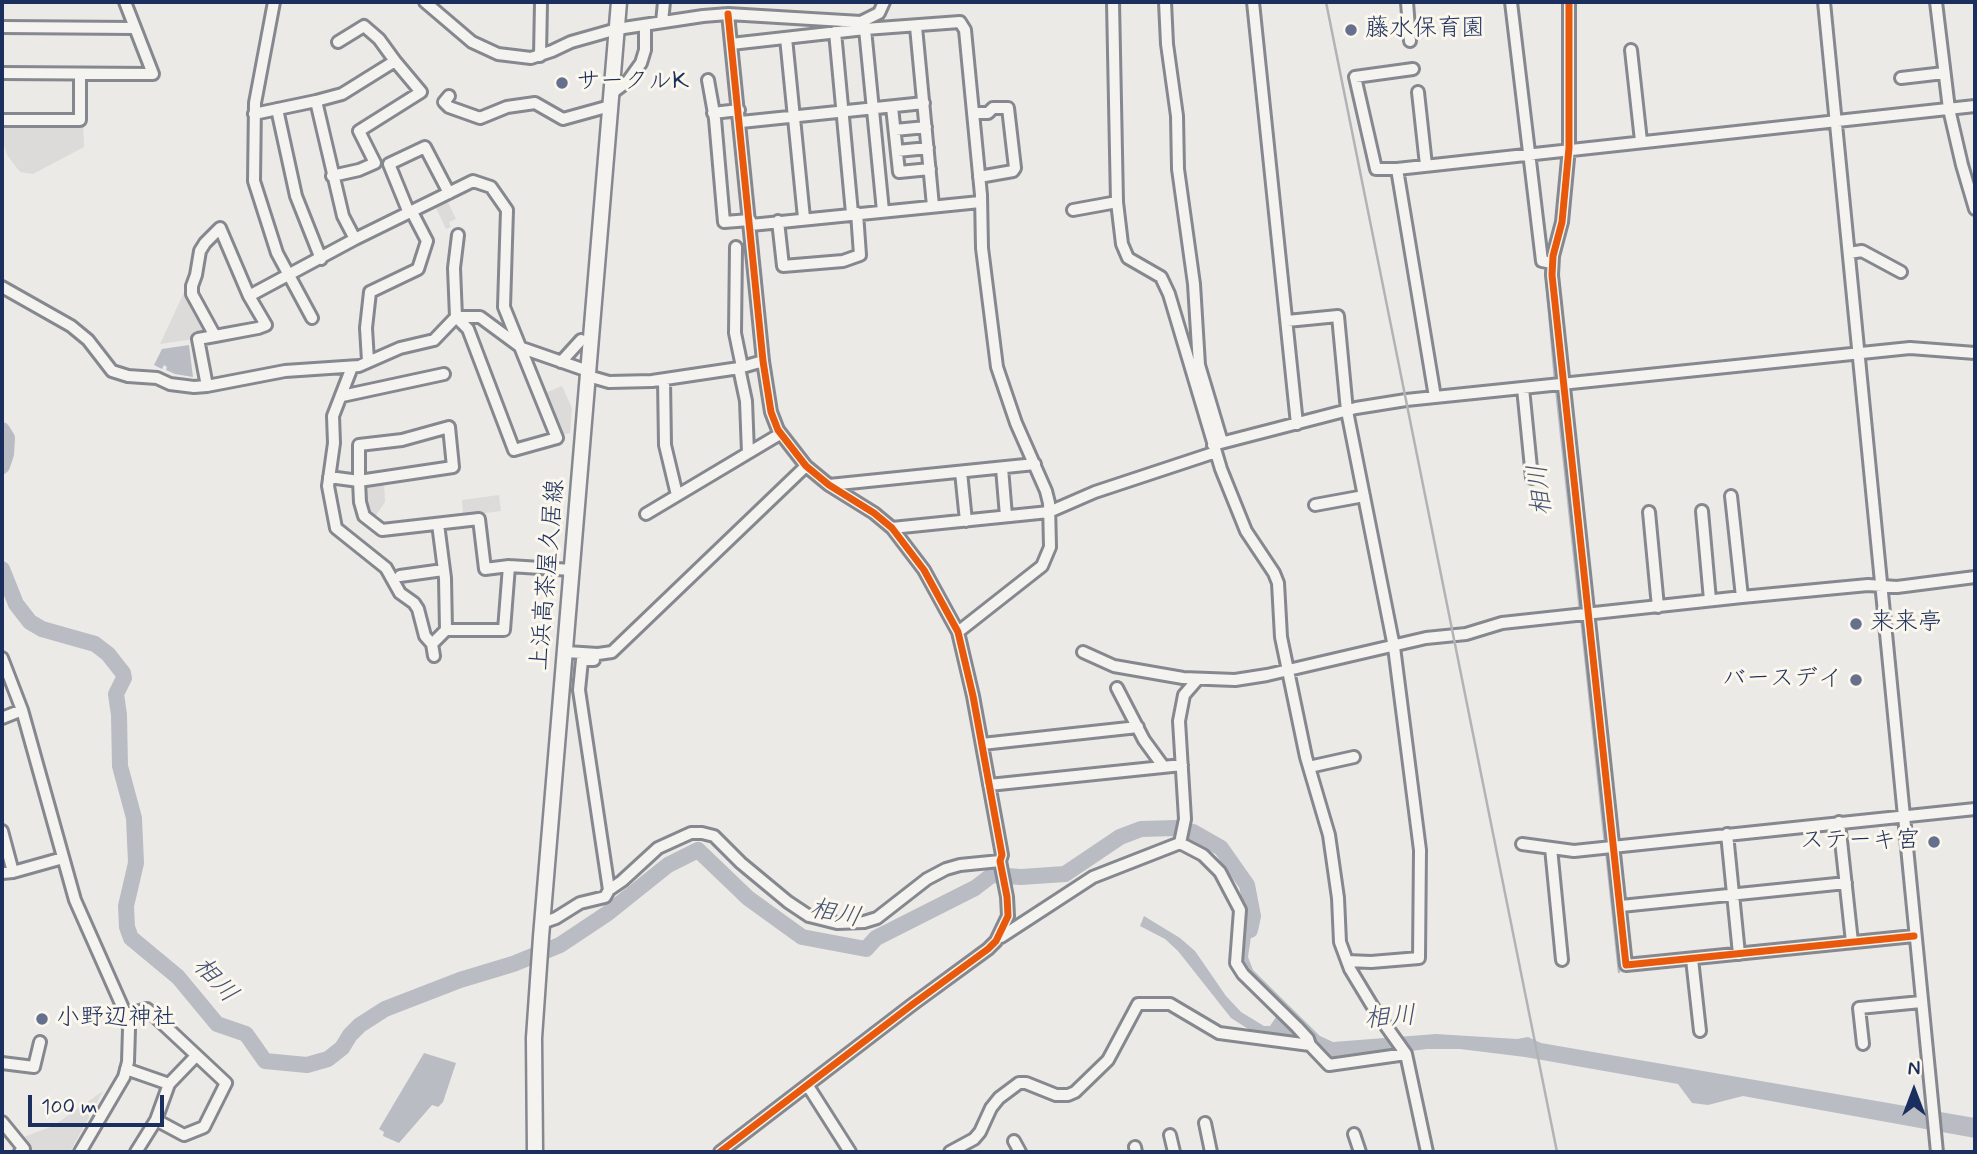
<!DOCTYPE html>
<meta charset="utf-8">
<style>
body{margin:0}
#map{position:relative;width:1977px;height:1154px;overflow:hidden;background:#eceae6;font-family:Mynerve,sans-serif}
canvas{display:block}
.frame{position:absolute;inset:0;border:4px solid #1b2f5e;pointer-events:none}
.north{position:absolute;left:1879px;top:1056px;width:70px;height:70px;-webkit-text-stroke:5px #fbf7ec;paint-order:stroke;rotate:0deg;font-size:19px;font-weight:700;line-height:28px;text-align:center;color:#1b2f5e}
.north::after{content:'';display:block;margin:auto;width:24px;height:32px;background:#1b2f5e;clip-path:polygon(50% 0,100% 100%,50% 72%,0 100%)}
.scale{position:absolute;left:28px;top:1095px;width:136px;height:32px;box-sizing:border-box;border:4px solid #1b2f5e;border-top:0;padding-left:9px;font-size:21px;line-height:24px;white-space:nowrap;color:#1b2f5e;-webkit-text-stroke:5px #fbf7ec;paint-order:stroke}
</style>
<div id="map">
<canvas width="1977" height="1154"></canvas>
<div class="frame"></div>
<div class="north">N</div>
<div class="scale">100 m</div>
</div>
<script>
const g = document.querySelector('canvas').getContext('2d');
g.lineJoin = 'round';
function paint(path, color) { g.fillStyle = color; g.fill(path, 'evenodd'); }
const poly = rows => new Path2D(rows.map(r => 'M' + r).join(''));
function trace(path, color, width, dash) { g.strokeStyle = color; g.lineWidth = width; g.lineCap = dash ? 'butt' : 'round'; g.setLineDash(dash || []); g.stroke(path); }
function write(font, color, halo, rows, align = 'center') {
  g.font = font + ' Mynerve,"Klee One",sans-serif'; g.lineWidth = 6; g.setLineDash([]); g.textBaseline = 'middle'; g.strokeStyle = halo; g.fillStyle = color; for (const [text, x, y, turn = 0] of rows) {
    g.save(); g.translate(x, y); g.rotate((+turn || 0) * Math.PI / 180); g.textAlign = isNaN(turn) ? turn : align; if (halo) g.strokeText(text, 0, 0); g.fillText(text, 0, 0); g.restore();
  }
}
paint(poly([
 [18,124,83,124,84,147,33,174,20,172,7,155,3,142,3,128,17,128],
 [447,200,456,219,449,222,451,227,446,229,435,206],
 [188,284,207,326,203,333,193,335,194,339,160,344],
 [562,386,572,408,570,433,561,435,545,393],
 [384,482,385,502,374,518,369,514,364,489,368,484],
 [499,495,501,511,463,516,462,500],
 [103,1091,70,1152,24,1152,21,1138,53,1126]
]), '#dcdbd9');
paint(poly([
 [189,345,193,377,175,374,166,370,167,367,164,365,162,369,154,365,162,349],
 [1243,873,1254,916,1248,957,1253,970,1320,1036,1333,1042,1436,1034,1517,1039,1528,1037,1541,1043,1975,1118,1975,1138,1743,1096,1708,1105,1692,1103,1678,1084,1525,1057,1460,1049,1427,1049,1332,1061,1253,1032,1231,1018,1178,951,1165,939,1140,926,1144,916,1180,938,1195,951,1226,996,1241,1012,1264,1026,1270,1026,1276,1017,1272,1012,1273,999,1243,966,1240,957,1241,937,1248,908],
 [424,1053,456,1063,443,1102,438,1107,432,1105,399,1143,383,1136,384,1132,379,1129]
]), '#b9bcc3');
trace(poly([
 [1545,266,1555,381],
 [1556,388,1580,611],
 [1581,617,1605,844],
 [1606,850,1619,972]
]), '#b9bcc3', 2.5);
trace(poly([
 [2,430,7,438,6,454,2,466],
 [2,569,16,604,30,622,42,629,95,644,108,654,123,673,124,678,116,694,119,715,120,766,134,818,136,863,126,906,127,927,131,938,178,977,217,1024,246,1034,265,1061,307,1065,328,1059,342,1048,350,1035,360,1025,385,1009,460,980,513,964,560,945,608,913,668,865,698,850,748,898,802,937,866,949,876,938,975,888,992,875,1021,877,1065,874,1120,837,1141,829,1176,828,1193,832,1221,848,1247,885,1253,916,1250,930]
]), '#b9bcc3', 16);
const minor = poly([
 [274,2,255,103,254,181,277,253,312,318],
 [425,2,472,42,498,54,531,58,552,51,571,42,617,29,703,16,728,14,861,22,879,13,884,2],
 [1113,2,1117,202,1122,244,1128,258,1161,277,1169,294,1221,469,1246,531,1274,573,1278,583,1281,637,1306,757,1329,835,1338,898,1340,942,1350,969,1376,1012,1406,1054,1427,1152],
 [1165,2,1167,44,1177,116,1178,169,1194,284,1199,365,1222,442],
 [1253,2,1297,424],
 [1407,2,1410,41],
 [1511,2,1542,261,1552,263],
 [1569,2,1569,148,1562,222,1553,256,1552,275,1626,965,1914,936],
 [1824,2,1937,1152],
 [1936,2,1949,109,1962,165,1975,209],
 [662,22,664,2],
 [863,24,865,29,883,211],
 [2,27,135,28],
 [916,27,933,206],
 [835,32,852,213],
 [786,38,804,218],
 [731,44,865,29,960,22,965,30,981,195,982,248,997,367,1016,423,1046,491,1049,503,1050,547,1042,566,958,632],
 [1631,50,1641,141],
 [540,56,541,2],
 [1413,69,1355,77,1376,169,1397,169,1975,106],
 [2,73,153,74,125,2],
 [1901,78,1944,73],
 [708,80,715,119,724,222,750,220],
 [1418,92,1426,165],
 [612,93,628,81,641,63,645,50,645,25],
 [449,96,444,102,449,107,480,118,507,107,535,103,563,119,610,106],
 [316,101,342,94,395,61,379,39,364,26,338,42],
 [892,107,899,172,930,169],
 [277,109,296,196,321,259],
 [713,113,739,110],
 [973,113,988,113,993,108,1008,108,1015,168,1013,171,979,177],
 [254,114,316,101,343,216,355,239],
 [2,120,80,120,80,74],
 [741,122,924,103],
 [895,130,926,127],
 [897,151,928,148],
 [1397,169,1435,397],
 [332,176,359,170,375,163,359,131,421,92,395,61],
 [1073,210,1117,202],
 [409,213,389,164,425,147,449,193],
 [778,221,783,266,843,261,860,255,857,213],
 [751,225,980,202],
 [736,247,735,333,742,367],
 [1849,253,1862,251,1901,272],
 [2,287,71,326,88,340,112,371,128,376,157,378,170,384,194,387,207,386,285,371,359,366,400,348,434,340,456,317,454,268,458,235],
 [249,296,355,239,473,181,491,187,507,210,504,307,557,438,514,450,468,329,456,317],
 [456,317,480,317,522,348,588,371],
 [1287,321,1338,316,1347,411,1394,647,1420,850,1419,958,1371,962,1347,961],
 [368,361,366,328,370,292,418,269,427,241,412,212],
 [561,362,581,340],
 [352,367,333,416,334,443,328,486,336,528,386,568,400,593,414,603,418,609,425,636,432,644,434,656],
 [739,368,746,401,748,453],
 [588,376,609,382,652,381,739,368,763,361],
 [664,380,665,445,677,495],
 [207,386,198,339,215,336,258,328,266,325,249,296,220,228,205,243,200,251,196,275,192,286,192,294,215,336],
 [1523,388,1532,478],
 [342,396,444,374],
 [1213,445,1356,408,1406,400,1910,348,1975,353],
 [1002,468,1006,516],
 [961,472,966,521],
 [329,477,359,481,359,445,402,440,449,427,453,467,359,481,360,502,364,516,382,530,479,519,485,569,509,566,572,570],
 [829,485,1035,464],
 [1731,496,1742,597],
 [1315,505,1364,496],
 [1702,511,1710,600],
 [1649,512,1658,607],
 [646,514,780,434],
 [892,528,1049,512,1095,492,1216,452],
 [400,576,443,570],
 [446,630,504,630,509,566],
 [432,644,446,630,445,578,438,524],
 [566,652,598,654,612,652,806,466],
 [1083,652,1114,666,1183,678,1235,680,1267,675,1426,638,1466,634,1502,623,1742,597,1868,585,1897,587,1975,577],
 [2,658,22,710,75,900,126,1015,129,1029,128,1062,124,1077,80,1152],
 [594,660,582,660,579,690,609,890],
 [1117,688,1144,740,1163,766],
 [2,718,22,710],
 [982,744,1138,727],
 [1309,767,1354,757],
 [989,785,1182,765],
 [1839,822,1852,942],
 [2,831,13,872],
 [1727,834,1739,954],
 [1180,843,1203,855,1220,872,1240,910,1236,963,1243,974,1297,1027,1308,1039,1310,1045],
 [1180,843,1185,819,1179,721,1184,695,1197,680],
 [1522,844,1574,851,1975,809],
 [1551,848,1562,960],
 [2,873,13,872,63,858],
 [1621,906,1846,883],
 [542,923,556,918,580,903,605,897,609,890,622,881,658,848,691,833,702,833,714,836,741,863,788,902,809,916,837,923,864,922,877,918,927,879,946,869,960,865,1000,861],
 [1001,937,1093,877,1180,843],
 [1692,959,1700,1031],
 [126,1015,147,1009,226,1083,204,1127,184,1135,156,1120,136,1152],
 [1863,1044,1859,1008,1921,1002],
 [2,1063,34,1067,40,1042],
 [126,1069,169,1084],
 [808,1086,850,1152],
 [156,1120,169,1084,195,1057],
 [2,1122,24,1149,20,1152],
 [1205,1123,1211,1152],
 [1354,1134,1360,1152],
 [1170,1135,1174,1152],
 [1014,1141,1020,1152],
 [1135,1147,1136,1152],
 [720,1152,913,1004,988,949,996,941,1008,916,1007,897,1000,861,1002,855,973,696,958,632,924,570,892,528,874,513,829,485,806,466,778,430,771,412,763,361,728,14],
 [950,1152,974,1139,980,1132,991,1108,999,1098,1019,1083,1026,1083,1056,1095,1068,1095,1075,1092,1108,1060,1138,1004,1170,1004,1219,1033,1310,1045,1329,1065,1406,1054]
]);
const major = poly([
 [535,1152,534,1038,541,937,619,2]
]);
trace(minor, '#85888f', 16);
trace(major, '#85888f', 19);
trace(minor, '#f4f3ef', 10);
trace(major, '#f4f3ef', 14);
trace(poly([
 [1326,2,1557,1152]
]), '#b1b3b6', 2.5);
trace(poly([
 [1569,2,1569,148,1562,222,1553,256,1552,275,1626,965,1914,936],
 [720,1152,913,1004,988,949,996,941,1008,916,1007,897,1000,861,1002,855,973,696,958,632,924,570,892,528,874,513,829,485,806,466,778,430,771,412,763,361,728,14]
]), '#e8590c', 7);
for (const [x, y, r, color] of [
 [1351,30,7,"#64708e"],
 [562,83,7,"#64708e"],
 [1856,624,7,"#64708e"],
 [1856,680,7,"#64708e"],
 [1934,842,7,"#64708e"],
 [42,1019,7,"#64708e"]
]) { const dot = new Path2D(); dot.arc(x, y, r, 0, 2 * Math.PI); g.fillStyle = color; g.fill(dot); trace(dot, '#fbf7ec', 2.5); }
write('24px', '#1b2f5e', '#fbf7ec', [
 ["藤水保育園",1365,30],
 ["サークルK",576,83],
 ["来来亭",1870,624],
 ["バースデイ",1842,680,"right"],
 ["ステーキ宮",1920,842,"right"],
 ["小野辺神社",56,1019]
], 'left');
write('24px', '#1b2f5e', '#fbf7ec', [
 ["上浜高茶屋久居線",549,575,-85]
]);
write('italic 26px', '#445378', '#fbf7ec', [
 ["相川",1542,490,-96],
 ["相川",835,915,12],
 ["相川",214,981,47],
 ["相川",1390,1019,-4]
]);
</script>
